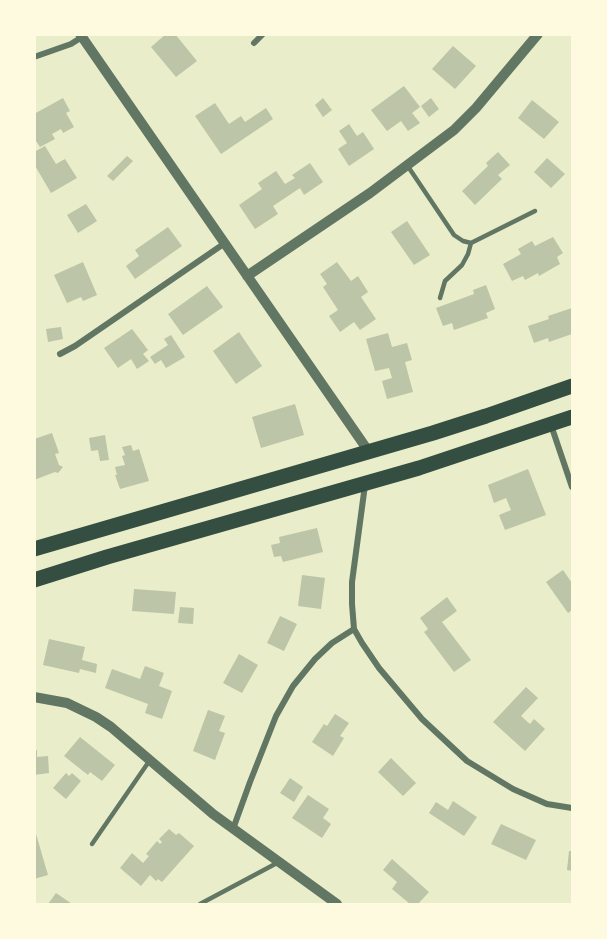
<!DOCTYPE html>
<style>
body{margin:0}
#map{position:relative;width:607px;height:939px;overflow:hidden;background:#e9edc9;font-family:"Alegreya Sans",sans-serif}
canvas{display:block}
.frame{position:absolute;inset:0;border:36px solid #fefae0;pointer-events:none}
</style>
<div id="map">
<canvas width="607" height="939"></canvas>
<div class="frame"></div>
</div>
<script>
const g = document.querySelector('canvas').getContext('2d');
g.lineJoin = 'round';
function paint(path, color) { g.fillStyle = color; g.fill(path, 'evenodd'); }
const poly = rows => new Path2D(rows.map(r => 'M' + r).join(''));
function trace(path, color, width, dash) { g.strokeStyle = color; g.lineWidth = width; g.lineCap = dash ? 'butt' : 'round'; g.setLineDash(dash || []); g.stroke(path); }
paint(poly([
 [166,34,175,34,197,61,176,77,151,47],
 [453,46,476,66,455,89,432,69],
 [404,86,420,107,412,113,420,123,408,131,401,121,387,131,371,110],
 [63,98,70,111,66,113,74,127,63,133,61,129,52,134,55,139,40,147,34,138,34,114],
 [323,98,332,110,323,117,315,105],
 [431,98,439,109,429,117,421,106],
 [532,100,559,122,544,139,518,118],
 [215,103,229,124,241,116,245,122,266,108,273,119,221,154,195,116],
 [349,124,357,136,363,132,374,149,349,166,338,149,347,143,339,131],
 [45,146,56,164,65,159,77,178,51,193,34,164,34,152],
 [498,152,510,165,498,175,502,179,475,205,462,191,488,166,486,163],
 [127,156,133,161,113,181,107,176],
 [547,158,565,174,551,188,534,172],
 [310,163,323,182,304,195,300,188,273,206,278,214,255,229,239,205,262,189,258,183,276,171,285,184,295,178,292,175],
 [86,204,97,221,78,233,67,215],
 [407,221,430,255,414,265,391,232],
 [168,227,182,246,135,279,126,266,139,256,135,250],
 [553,237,563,253,557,257,560,264,539,276,538,273,525,280,523,276,512,281,503,264,521,254,518,249,532,241,535,246],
 [83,262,97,295,83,301,81,297,67,303,54,275],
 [337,262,351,281,358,276,368,292,361,297,376,319,360,330,354,322,340,332,329,316,338,310,323,287,327,284,320,274],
 [486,285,495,309,486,313,488,318,454,330,452,323,443,326,436,308,474,294,473,290],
 [207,286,223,307,183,335,168,314],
 [572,308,572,334,549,342,548,338,534,343,528,326,549,319,548,316],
 [61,327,63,339,48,342,46,329],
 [132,329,148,350,143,354,149,361,137,369,131,359,118,368,104,348],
 [239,332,262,366,236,384,213,351],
 [388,333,392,347,407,343,412,360,405,362,413,392,387,399,382,381,392,378,389,368,375,371,366,339],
 [171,335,185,357,166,368,161,360,155,364,150,357,168,345,164,339],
 [295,404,304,435,261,448,252,417],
 [52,433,59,453,55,454,59,465,63,467,58,473,55,472,34,480,34,439],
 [105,435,109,460,100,461,98,450,91,451,89,438],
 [131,445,133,451,139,449,149,481,120,489,115,475,117,475,115,467,125,465,122,456,125,455,122,447],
 [528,469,546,515,505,530,499,515,511,510,506,498,494,503,488,485],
 [317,528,323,552,283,562,281,556,274,557,271,545,280,543,279,537],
 [563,570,572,583,572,610,568,613,546,582],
 [302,575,325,578,321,609,298,606],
 [134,589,176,592,174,614,132,611],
 [447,597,457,611,442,622,471,660,454,672,424,632,428,629,420,618],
 [180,607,194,608,193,624,178,623],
 [280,616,297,624,284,651,267,643],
 [49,639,85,647,82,660,97,664,96,673,80,669,79,673,43,665],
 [239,654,258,665,242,693,223,683],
 [145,666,164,673,159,686,172,691,162,719,145,713,148,704,105,688,112,669,140,679],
 [526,687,538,698,521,716,530,724,534,719,545,729,525,751,493,722],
 [208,710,225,716,219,731,225,733,215,760,193,751],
 [335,714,349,723,340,736,344,738,333,756,312,742,324,724,327,726],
 [80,737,115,765,102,781,90,772,88,775,64,756],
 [34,750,37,750,37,757,48,756,49,773,34,775],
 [391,758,416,783,403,796,378,772],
 [66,773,69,776,72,773,81,781,66,799,53,788],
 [290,778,303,787,294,802,280,793],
 [308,795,329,809,323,818,331,824,322,838,292,818],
 [453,801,477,817,464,836,429,813,436,802,448,810],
 [501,824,536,840,526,860,491,844],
 [34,827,48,875,34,879],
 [169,829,176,835,179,833,194,846,162,882,158,879,156,881,150,875,141,886,120,868,132,853,143,863,149,856,146,854,157,841,160,844,162,842,159,839],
 [569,851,572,851,572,871,567,870],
 [392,859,429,892,418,904,410,904,392,889,397,882,383,870],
 [56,893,72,904,48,904]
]), '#bcc5a7');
trace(poly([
 [407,165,454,235,463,241,471,243,535,211],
 [440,298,445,281,462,265,468,254,471,243],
 [92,844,150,760],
 [200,904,277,863]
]), '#617663', 4.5);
trace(poly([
 [254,43,263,34],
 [34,57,71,44,82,37],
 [60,354,75,346,225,243],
 [551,425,572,487],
 [365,485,352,582,352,604,354,629,362,643,379,668,422,719,467,761,513,789,547,804,572,808],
 [233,829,250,782,276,716,293,686,315,659,332,643,354,629]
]), '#617663', 6);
trace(poly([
 [80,34,369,452],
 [247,276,370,193,454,130,476,108,538,34],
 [34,697,67,703,96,717,111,727,213,814,337,904]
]), '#617663', 10);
trace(poly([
 [34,549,433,433,486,416,572,386],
 [34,580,107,557,419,468,572,417]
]), '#344e41', 15);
</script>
